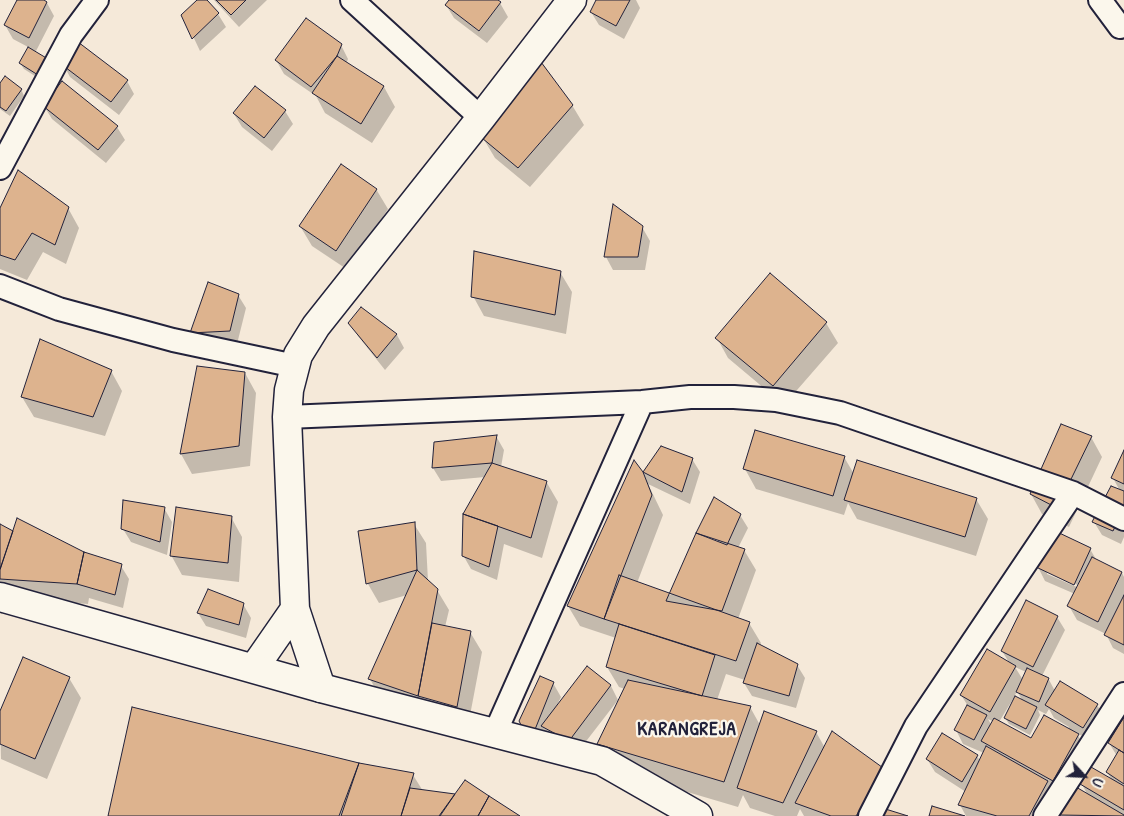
<!DOCTYPE html>
<style>
body{margin:0}
#map{position:relative;width:1124px;height:816px;overflow:hidden;background:#f5e9d9;font-family:"Patrick Hand",sans-serif}
canvas{display:block}
.north{position:absolute;left:1059px;top:751px;width:50px;height:50px;-webkit-text-stroke:4px #fbf7ec;paint-order:stroke;rotate:115deg;font-size:14px;font-weight:700;line-height:20px;text-align:center;color:#22223b}
.north::after{content:'';display:block;margin:auto;width:18px;height:22px;background:#22223b;clip-path:polygon(50% 0,100% 100%,50% 72%,0 100%)}
</style>
<div id="map">
<canvas width="1124" height="816"></canvas>
<div class="north">U</div>
</div>
<script>
const g = document.querySelector('canvas').getContext('2d');
g.lineJoin = 'round';
function paint(path, color) { g.fillStyle = color; g.fill(path, 'evenodd'); }
const poly = rows => new Path2D(rows.map(r => 'M' + r).join(''));
function trace(path, color, width, dash) { g.strokeStyle = color; g.lineWidth = width; g.lineCap = dash ? 'butt' : 'round'; g.setLineDash(dash || []); g.stroke(path); }
function write(font, color, halo, rows, align = 'center') {
  g.font = font + ' "Patrick Hand",sans-serif'; g.lineWidth = 4.5; g.setLineDash([]); g.textBaseline = 'middle'; g.strokeStyle = halo; g.fillStyle = color; for (const [text, x, y, turn = 0] of rows) {
    g.save(); g.translate(x, y); g.rotate((+turn || 0) * Math.PI / 180); g.textAlign = isNaN(turn) ? turn : align; if (halo) g.strokeText(text, 0, 0); g.fillText(text, 0, 0); g.restore();
  }
}
paint(poly([
 [18,0,42,0,47,3,54,16,35,53,41,80,24,69,20,63,30,48,13,39,5,25],
 [199,0,205,0,218,14,226,27,200,51,183,15],
 [214,0,267,0,239,27],
 [450,0,496,0,500,3,508,17,487,43,454,18,446,5],
 [598,0,636,0,640,8,624,39,599,25,591,12],
 [341,45,348,59,346,64,384,87,395,107,372,143,325,113,316,96,284,74,276,60],
 [63,64,127,81,134,94,119,115,70,77],
 [0,85,21,89,24,96,10,116,0,109],
 [256,87,285,111,293,124,272,151,242,127,234,114],
 [572,105,584,125,530,187,495,158,483,138],
 [44,106,117,127,125,140,106,163,52,119],
 [376,189,388,209,348,270,312,246,300,226],
 [614,206,642,227,650,241,645,270,613,270,606,257],
 [68,208,79,228,66,264,43,252,27,280,0,269,0,211],
 [560,272,572,292,566,334,484,316,473,296],
 [238,295,246,308,237,344,192,333],
 [361,309,397,335,404,348,385,370,358,336,350,323],
 [826,323,838,343,784,405,728,358,717,338],
 [198,368,245,373,256,393,250,466,192,474,181,454],
 [111,371,122,391,105,436,34,417,22,397],
 [496,436,504,450,501,467,547,483,558,502,542,558,504,544,497,580,471,569,463,555,485,477,441,481,433,468],
 [1091,437,1102,457,1069,527,1042,514,1031,494],
 [661,448,692,459,700,472,690,504,648,484,663,515,637,583,670,595,740,515,748,528,738,548,744,550,756,570,738,619,749,623,761,643,760,646,797,665,805,678,796,708,752,696,744,683,745,680,726,674,717,700,750,707,760,725,816,732,825,748,885,771,897,791,884,810,904,816,804,816,800,809,797,816,775,816,750,808,743,795,738,807,613,770,598,744,625,689,619,687,607,667,616,638,580,626,568,606,643,474],
 [1124,453,1124,537,1121,544,1102,535,1094,522,1120,491,1113,478],
 [844,457,854,474,976,499,988,519,976,556,857,519,848,503,844,515,756,489,745,469],
 [164,508,172,522,167,555,131,542,123,529],
 [231,517,242,537,239,582,182,575,171,555],
 [414,524,426,543,428,581,437,590,449,610,445,627,470,632,482,652,468,726,381,699,370,679,407,595,379,603,368,584],
 [0,526,14,532,121,566,129,579,123,608,89,598,88,604,8,598,2,614,0,613],
 [1090,549,1097,561,1122,573,1124,577,1124,654,1113,648,1106,634,1077,620,1069,606,1075,594,1045,581,1038,567],
 [1047,571,1080,586,1079,588,1047,574],
 [243,604,251,618,246,638,206,626,198,613],
 [1057,617,1065,630,1042,676,1048,678,1055,691,1097,705,1105,718,1090,741,1076,732,1089,755,1051,816,966,816,960,805,966,792,935,772,927,759,942,734,977,756,980,761,984,753,963,744,956,730,968,706,961,695,1010,664,1002,651],
 [1015,667,1026,672,1023,680],
 [1017,691,1023,702,1014,697],
 [1013,699,1015,700,1005,718,1009,724,1030,735,1040,715,1038,710,1046,714,1049,709,1054,718,1069,727,1068,729,1031,740,999,722],
 [988,719,994,722,992,726],
 [588,668,611,686,618,700,577,753,538,753,520,721,553,683,561,697,556,707],
 [69,678,81,698,47,779,1,759,0,715],
 [133,709,359,764,413,775,423,791,518,816,110,816],
 [1124,720,1124,816,1061,816,1076,789,1088,796,1082,784,1112,780,1107,772,1117,756,1109,743]
]), '#0003');
const building = poly([
 [17,0,44,0,47,2,29,38,4,25,17,0],
 [197,0,207,0,219,13,192,39,181,15,197,0],
 [216,0,246,0,231,15,216,0],
 [449,0,498,0,501,2,479,31,445,5,449,0],
 [596,0,630,0,616,26,590,12,596,0],
 [306,18,342,44,337,56,311,87,275,60,306,18],
 [78,42,128,80,111,102,61,64,78,42],
 [28,47,48,59,38,75,19,63,28,47],
 [337,56,384,86,361,124,312,93,337,56],
 [541,62,573,105,518,168,482,138,541,62],
 [5,76,22,89,6,111,0,107,0,83,5,76],
 [62,81,118,126,98,150,43,106,62,81],
 [255,86,286,110,264,138,233,113,255,86],
 [341,164,377,189,336,251,299,226,341,164],
 [18,170,69,207,55,245,32,233,15,260,0,255,0,208,18,170],
 [613,204,643,226,638,257,604,257,613,204],
 [474,251,561,271,555,315,471,297,474,251],
 [770,273,827,322,773,386,715,338,770,273],
 [208,282,239,294,230,331,190,333,208,282],
 [361,307,397,334,377,358,348,323,361,307],
 [40,339,112,370,93,417,21,397,40,339],
 [197,366,245,372,239,446,180,454,197,366],
 [1061,424,1092,436,1057,508,1030,494,1061,424],
 [755,430,845,456,833,496,743,469,755,430],
 [497,435,492,463,432,468,434,442,497,435],
 [661,446,693,458,682,492,643,472,661,446],
 [1124,450,1124,484,1111,478,1124,450],
 [634,460,643,472,652,495,604,619,567,606,634,460],
 [857,460,977,498,965,537,844,500,857,460],
 [492,463,547,481,531,538,463,514,492,463],
 [1111,486,1124,491,1124,508,1113,531,1092,522,1111,486],
 [714,497,741,514,727,545,696,533,714,497],
 [123,500,165,507,160,542,121,529,123,500],
 [176,507,232,516,228,563,170,556,176,507],
 [463,514,498,526,489,567,462,556,463,514],
 [17,518,84,552,77,584,0,579,0,570,17,518],
 [415,522,417,570,366,584,358,531,415,522],
 [0,524,13,531,0,569,0,524],
 [1053,530,1091,548,1074,585,1036,567,1053,530],
 [696,533,745,549,722,611,666,601,696,533],
 [84,552,122,564,115,595,77,584,84,552],
 [1092,557,1122,572,1098,622,1067,606,1092,557],
 [417,570,438,589,418,696,368,679,417,570],
 [619,575,750,622,736,661,604,619,619,575],
 [208,589,244,603,239,625,197,613,208,589],
 [1124,595,1124,645,1104,635,1124,595],
 [1026,600,1058,616,1033,667,1001,651,1026,600],
 [432,623,471,631,457,707,418,696,432,623],
 [619,624,715,655,702,696,606,667,619,624],
 [757,643,798,664,789,696,743,683,757,643],
 [987,649,1016,666,990,712,960,695,987,649],
 [23,657,70,677,35,759,0,744,0,711,23,657],
 [587,666,611,685,569,741,541,726,587,666],
 [1027,668,1049,678,1039,702,1016,692,1027,668],
 [540,676,554,682,530,742,519,721,540,676],
 [628,680,751,706,724,782,597,744,628,680],
 [1060,681,1098,704,1083,728,1045,705,1060,681],
 [1015,696,1037,707,1026,729,1004,718,1015,696],
 [967,705,987,715,974,740,954,730,967,705],
 [132,707,359,763,339,816,108,816,132,707],
 [764,711,817,731,783,803,737,788,764,711],
 [1044,715,1079,734,1053,781,981,741,994,718,1031,738,1044,715],
 [1124,717,1124,753,1108,743,1124,717],
 [832,731,886,770,856,816,831,816,795,803,832,731],
 [942,733,978,755,962,782,926,759,942,733],
 [986,746,1048,781,1029,816,997,816,958,805,986,746],
 [1119,750,1124,753,1124,784,1106,772,1119,750],
 [359,763,414,773,401,816,341,816,359,763],
 [1091,767,1124,786,1124,810,1080,784,1091,767],
 [465,780,489,796,478,816,439,816,465,780],
 [1076,787,1124,815,1124,816,1059,815,1076,787],
 [410,788,455,794,440,816,401,816,410,788],
 [489,796,520,816,478,816,489,796],
 [932,806,965,816,929,816,932,806],
 [879,807,908,816,876,816,879,807]
]);
paint(building, '#ddb38e');
trace(building, '#22223b', 1);
const minor = poly([
 [352,0,481,118],
 [1100,0,1120,27],
 [0,168,71,35,97,0],
 [0,286,59,309,173,340,295,366],
 [287,417,642,402,690,397,734,397,776,400,840,413,1073,493,1124,519],
 [495,733,642,402],
 [870,816,916,726,1073,493],
 [1045,816,1124,694]
]);
const tertiary = poly([
 [254,668,295,609],
 [321,688,295,609,287,417,289,390,298,355,316,326,481,118,572,0]
]);
const primary = poly([
 [0,597,321,688,602,761,698,816]
]);
trace(minor, '#22223b', 26);
trace(tertiary, '#22223b', 31);
trace(primary, '#22223b', 31);
trace(minor, '#fbf7ec', 22);
trace(tertiary, '#fbf7ec', 28);
trace(primary, '#fbf7ec', 28);
g.letterSpacing = '1px';
write('bold 19px', '#22223b', '#fbf7ec', [
 ["KARANGREJA",687,730]
]);
g.letterSpacing = '0px';
</script>
